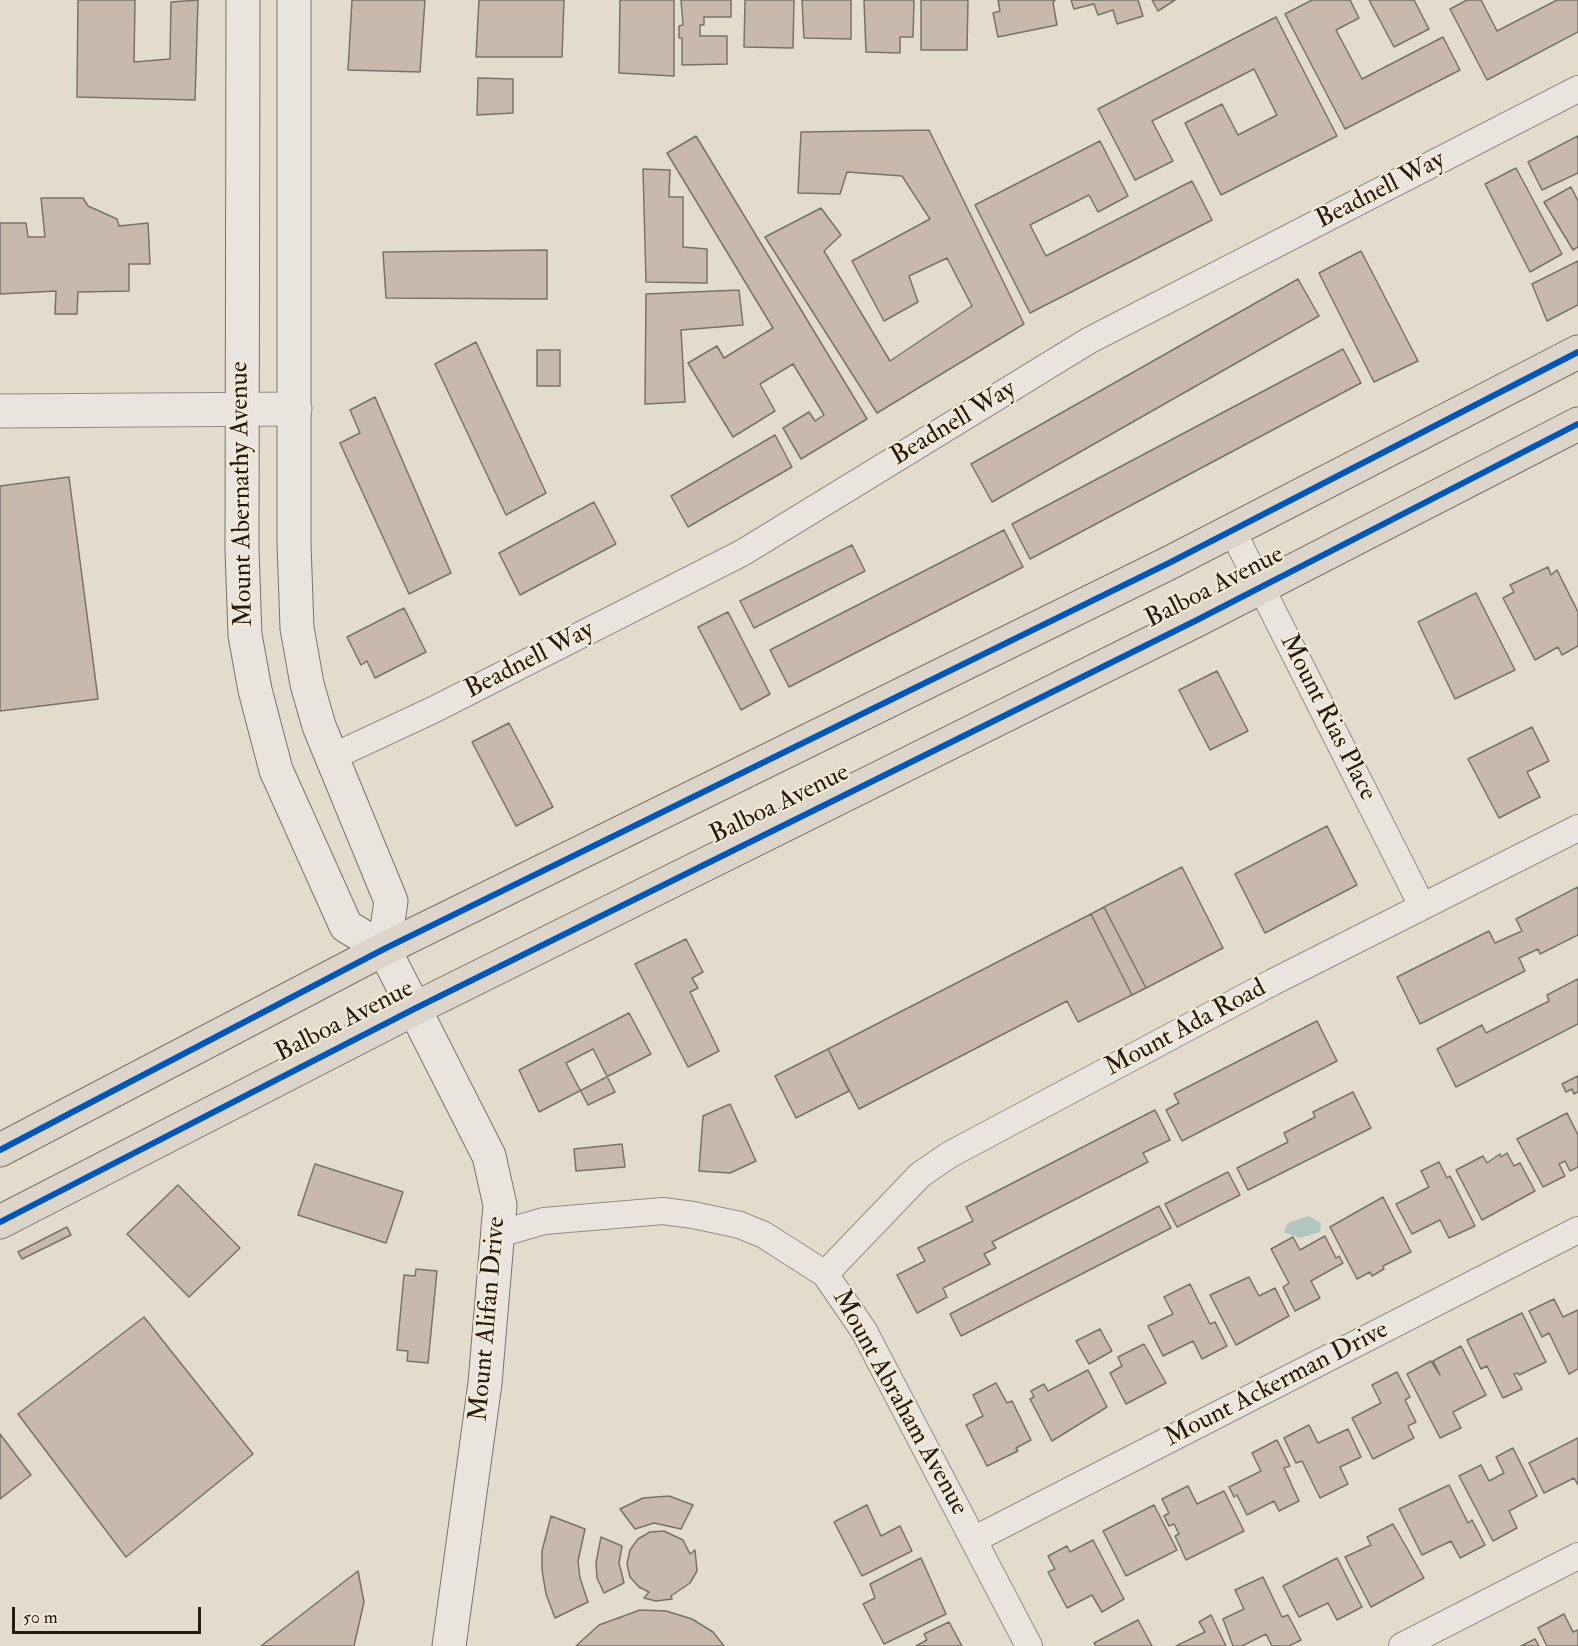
<!DOCTYPE html>
<style>
body{margin:0}
#map{position:relative;width:1578px;height:1646px;overflow:hidden;background:#e3dccd;font-family:"IM FELL Double Pica",serif}
canvas{display:block}
.scale{position:absolute;left:12px;top:1607px;width:189px;height:27px;box-sizing:border-box;border:3px solid #271a10;border-top:0;padding-left:8px;font-size:18px;line-height:21px;white-space:nowrap;color:#271a10;-webkit-text-stroke:4px #f3ead8;paint-order:stroke}
</style>
<div id="map">
<canvas width="1578" height="1646"></canvas>
<div class="scale">50 m</div>
</div>
<script>
const g = document.querySelector('canvas').getContext('2d');
g.lineJoin = 'round';
function paint(path, color) { g.fillStyle = color; g.fill(path, 'evenodd'); }
const poly = rows => new Path2D(rows.map(r => 'M' + r).join(''));
function trace(path, color, width, dash) { g.strokeStyle = color; g.lineWidth = width; g.lineCap = dash ? 'butt' : 'round'; g.setLineDash(dash || []); g.stroke(path); }
function write(font, color, halo, rows, align = 'center') {
  g.font = font + ' "IM FELL Double Pica",serif'; g.lineWidth = 4.5; g.setLineDash([]); g.textBaseline = 'middle'; g.strokeStyle = halo; g.fillStyle = color; for (const [text, x, y, turn = 0] of rows) {
    g.save(); g.translate(x, y); g.rotate((+turn || 0) * Math.PI / 180); g.textAlign = isNaN(turn) ? turn : align; if (halo) g.strokeText(text, 0, 0); g.fillText(text, 0, 0); g.restore();
  }
}
paint(poly([
 [1308,1216,1321,1223,1320,1232,1300,1238,1284,1232,1288,1223]
]), '#b0c6bf');
const building = poly([
 [78,0,135,0,134,62,170,59,171,2,198,0,195,100,77,97,78,0],
 [352,0,425,0,420,72,348,70,352,0],
 [479,0,564,0,562,57,476,57,479,0],
 [620,0,674,0,674,76,619,73,620,0],
 [681,0,731,0,731,17,704,17,704,25,700,25,700,36,727,36,727,64,682,65,682,38,679,38,679,26,683,25,681,0],
 [745,0,794,0,793,48,744,47,745,0],
 [802,0,851,0,851,39,804,38,802,0],
 [864,0,914,0,913,37,900,37,900,53,866,52,864,0],
 [921,0,968,0,967,50,921,50,921,0],
 [998,0,1055,0,1053,3,1057,25,998,37,993,13,1000,11,998,0],
 [1071,0,1138,0,1143,16,1117,24,1113,10,1098,15,1094,4,1074,9,1071,0],
 [1152,0,1175,0,1158,11,1152,0],
 [1312,0,1350,0,1359,18,1336,30,1362,79,1443,37,1460,70,1345,129,1285,14,1312,0],
 [1369,0,1414,0,1429,29,1394,47,1369,0],
 [1467,0,1481,0,1497,31,1557,0,1578,0,1578,32,1487,80,1450,9,1467,0],
 [1276,17,1337,136,1221,195,1185,123,1222,104,1238,135,1277,115,1254,69,1152,121,1173,161,1135,180,1098,109,1276,17],
 [478,78,513,79,513,113,477,115,478,78],
 [929,130,1024,324,877,413,765,237,821,208,841,235,824,251,890,361,972,306,947,258,909,276,918,302,884,321,852,261,930,219,902,176,847,172,840,194,798,193,801,132,929,130],
 [696,136,867,419,801,459,783,428,809,412,815,421,824,415,793,364,760,384,775,411,733,437,688,363,717,346,724,358,773,328,667,153,696,136],
 [1578,136,1578,173,1542,190,1528,162,1578,136],
 [1100,141,1128,196,1098,212,1089,195,1030,225,1046,256,1192,181,1212,220,1030,313,975,205,1100,141],
 [1516,168,1562,254,1530,272,1485,184,1516,168],
 [643,169,670,170,669,197,683,197,683,247,707,249,707,283,646,282,643,169],
 [1571,187,1578,201,1578,247,1573,250,1544,202,1571,187],
 [41,198,83,198,88,206,117,219,119,226,148,223,150,264,129,264,129,291,78,292,77,314,55,314,56,291,0,294,0,223,26,223,28,237,45,237,41,198],
 [547,250,547,299,386,298,383,252,547,250],
 [1361,251,1418,361,1374,382,1319,273,1361,251],
 [1578,261,1578,305,1547,321,1532,284,1578,261],
 [1298,279,1319,316,992,502,971,464,1298,279],
 [739,290,743,325,681,330,685,402,645,404,646,294,739,290],
 [476,342,546,493,506,515,435,364,476,342],
 [1343,349,1361,383,1030,559,1012,524,1343,349],
 [537,350,560,350,560,386,537,386,537,350],
 [375,397,451,573,409,594,340,443,360,433,350,410,375,397],
 [775,435,792,467,688,527,671,496,775,435],
 [69,477,98,699,0,711,0,486,69,477],
 [594,502,616,544,520,595,499,553,594,502],
 [1004,530,1023,567,789,687,770,650,1004,530],
 [852,545,865,571,754,628,740,601,852,545],
 [1548,567,1551,575,1557,570,1578,612,1578,646,1562,655,1558,647,1535,660,1503,598,1514,592,1510,585,1548,567],
 [1476,593,1515,670,1455,699,1418,622,1476,593],
 [404,608,426,652,375,678,367,661,361,665,347,637,404,608],
 [728,612,770,694,741,710,698,627,728,612],
 [1217,671,1248,731,1210,750,1179,690,1217,671],
 [509,723,553,807,516,826,472,742,509,723],
 [1532,727,1549,761,1527,772,1540,797,1499,818,1468,759,1532,727],
 [1327,826,1357,885,1265,933,1235,874,1327,826],
 [1182,867,1223,948,1146,988,1104,907,1182,867],
 [1578,887,1578,935,1540,954,1538,949,1519,958,1525,971,1420,1024,1397,977,1489,931,1495,943,1522,931,1516,919,1578,887],
 [1104,907,1146,988,1132,995,1091,914,1104,907],
 [1091,914,1132,995,1078,1022,1067,1001,859,1109,828,1049,1091,914],
 [686,939,703,972,692,978,698,988,690,992,719,1051,688,1067,635,964,686,939],
 [1578,979,1578,1024,1456,1087,1437,1049,1482,1025,1486,1033,1549,1001,1547,995,1578,979],
 [629,1013,651,1054,539,1112,519,1070,629,1013],
 [1317,1021,1337,1061,1182,1141,1166,1110,1179,1103,1174,1094,1317,1021],
 [593,1049,615,1092,588,1105,566,1063,593,1049],
 [828,1049,849,1091,796,1118,775,1076,828,1049],
 [1578,1076,1578,1092,1574,1094,1572,1089,1566,1092,1562,1084,1578,1076],
 [1353,1092,1371,1128,1248,1190,1237,1168,1288,1142,1284,1133,1315,1117,1313,1112,1353,1092],
 [730,1104,756,1161,730,1173,699,1171,703,1116,730,1104],
 [1155,1110,1170,1140,1143,1153,1148,1162,992,1242,996,1248,984,1254,990,1264,943,1288,947,1297,917,1313,897,1275,925,1261,918,1248,973,1221,966,1207,1155,1110],
 [1567,1113,1578,1135,1578,1167,1570,1171,1565,1161,1559,1164,1565,1176,1543,1187,1517,1139,1567,1113],
 [622,1144,625,1167,576,1171,574,1149,622,1144],
 [1507,1153,1514,1166,1520,1163,1535,1191,1482,1220,1456,1170,1483,1156,1487,1163,1500,1154,1501,1157,1507,1153],
 [1439,1162,1447,1178,1450,1176,1475,1226,1449,1238,1440,1220,1412,1234,1396,1204,1429,1187,1421,1171,1439,1162],
 [315,1164,403,1192,386,1243,298,1215,315,1164],
 [1228,1172,1240,1195,1177,1227,1165,1204,1228,1172],
 [178,1185,240,1248,189,1297,127,1234,178,1185],
 [1383,1197,1411,1252,1383,1266,1384,1269,1372,1276,1370,1272,1357,1279,1330,1227,1383,1197],
 [1159,1206,1171,1228,961,1336,950,1314,1159,1206],
 [67,1227,71,1235,22,1259,18,1252,67,1227],
 [1325,1236,1336,1258,1339,1256,1343,1263,1311,1281,1320,1298,1295,1311,1283,1287,1289,1283,1271,1249,1293,1237,1300,1250,1325,1236],
 [416,1269,437,1271,428,1363,407,1361,408,1351,397,1350,404,1275,415,1276,416,1269],
 [1249,1277,1259,1296,1275,1288,1289,1316,1236,1345,1210,1295,1249,1277],
 [1190,1284,1210,1324,1215,1322,1227,1346,1202,1359,1193,1341,1163,1356,1148,1326,1173,1314,1164,1297,1190,1284],
 [1554,1299,1563,1317,1578,1310,1578,1369,1569,1374,1549,1333,1542,1337,1529,1311,1554,1299],
 [1522,1313,1546,1362,1519,1375,1518,1373,1514,1374,1522,1389,1503,1398,1487,1366,1481,1369,1467,1340,1522,1313],
 [144,1317,253,1454,126,1557,18,1414,144,1317],
 [1100,1329,1112,1351,1089,1364,1076,1341,1100,1329],
 [1144,1344,1166,1383,1126,1404,1110,1373,1122,1366,1118,1357,1144,1344],
 [1461,1346,1486,1395,1453,1412,1461,1428,1440,1438,1407,1374,1431,1361,1440,1375,1433,1361,1461,1346],
 [1088,1370,1107,1407,1052,1441,1030,1399,1034,1397,1031,1391,1044,1384,1048,1391,1088,1370],
 [1397,1372,1410,1397,1405,1400,1416,1422,1408,1426,1414,1438,1373,1459,1352,1418,1381,1403,1372,1385,1397,1372],
 [996,1383,1007,1403,1012,1401,1031,1440,1016,1448,1018,1451,987,1466,966,1425,983,1416,973,1395,996,1383],
 [1309,1425,1318,1443,1348,1429,1361,1457,1340,1467,1348,1484,1320,1498,1302,1461,1296,1463,1284,1438,1309,1425],
 [0,1434,31,1475,0,1499,0,1434],
 [1578,1438,1578,1485,1574,1478,1544,1493,1529,1463,1578,1438],
 [1277,1440,1290,1466,1284,1468,1299,1501,1279,1511,1274,1501,1247,1515,1237,1495,1234,1497,1229,1487,1261,1471,1252,1453,1277,1440],
 [1513,1448,1537,1496,1509,1511,1517,1528,1493,1541,1459,1476,1481,1465,1489,1481,1504,1473,1496,1457,1513,1448],
 [1449,1485,1468,1523,1472,1520,1485,1545,1460,1558,1451,1541,1422,1555,1399,1509,1449,1485],
 [1188,1486,1197,1504,1224,1491,1244,1531,1186,1560,1175,1536,1179,1534,1174,1524,1169,1526,1164,1516,1169,1513,1162,1499,1188,1486],
 [669,1496,693,1505,681,1529,654,1523,635,1529,620,1509,643,1498,669,1496],
 [867,1505,881,1536,900,1526,912,1551,862,1576,834,1522,867,1505],
 [1154,1505,1177,1550,1126,1576,1103,1531,1154,1505],
 [551,1516,585,1529,578,1561,580,1578,588,1602,555,1618,546,1594,542,1570,542,1551,551,1516],
 [1393,1524,1424,1578,1371,1607,1345,1557,1371,1545,1367,1537,1393,1524],
 [664,1531,683,1540,690,1554,695,1550,697,1571,690,1583,671,1596,672,1599,656,1601,644,1598,649,1592,639,1587,630,1577,627,1564,630,1550,638,1539,650,1532,664,1531],
 [601,1537,622,1546,619,1563,624,1583,604,1593,597,1578,596,1563,601,1537],
 [1093,1540,1124,1599,1102,1612,1092,1595,1067,1608,1048,1572,1055,1569,1048,1556,1067,1546,1070,1552,1093,1540],
 [921,1558,946,1614,884,1644,863,1604,875,1598,870,1584,921,1558],
 [1337,1558,1362,1607,1337,1620,1328,1603,1299,1617,1283,1586,1337,1558],
 [358,1571,364,1602,354,1646,261,1646,358,1571],
 [1263,1577,1282,1617,1288,1615,1301,1640,1289,1646,1272,1646,1266,1634,1242,1646,1233,1646,1223,1619,1244,1609,1235,1590,1263,1577],
 [640,1610,666,1611,692,1619,713,1632,724,1646,576,1646,599,1625,640,1610],
 [1564,1614,1573,1632,1578,1630,1578,1646,1547,1646,1538,1628,1564,1614],
 [1211,1615,1226,1646,1176,1646,1205,1632,1199,1622,1211,1615],
 [1138,1620,1152,1646,1096,1646,1094,1643,1138,1620],
 [949,1622,962,1646,916,1646,927,1640,924,1634,949,1622],
 [1535,1639,1539,1646,1521,1646,1535,1639]
]);
paint(building, '#c8b9ac');
trace(building, '#787269', 1.5);
const minor = poly([
 [1232,530,1422,906],
 [330,758,433,710,742,553,1090,340,1578,89],
 [499,1234,544,1221,663,1211,693,1215,740,1225,764,1235,825,1274,864,1331,1029,1646],
 [825,1274,920,1175,949,1155,1273,982,1578,828],
 [975,1539,1578,1230],
 [1402,1646,1578,1556]
]);
const tertiary = poly([
 [0,411,295,409]
]);
const secondary = poly([
 [243,0,242,550,245,635,255,690,276,770,346,926,384,949,489,1156,500,1205,485,1383,449,1646],
 [294,0,294,544,297,628,307,684,319,726,391,901,384,949]
]);
const primary = poly([
 [0,1150,384,949,1169,563,1578,352],
 [0,1222,414,1009,1197,620,1578,424]
]);
trace(minor, '#928c83', 28);
trace(tertiary, '#928c83', 35);
trace(secondary, '#787269', 35);
trace(primary, '#787269', 35);
trace(minor, '#e9e5de', 26);
trace(tertiary, '#e9e5de', 33);
trace(secondary, '#e9e5de', 33);
trace(primary, '#ddd5c9', 33);
trace(poly([
 [0,1150,384,949,1169,563,1578,352],
 [0,1222,414,1009,1197,620,1578,424]
]), '#0057b8', 6);
write('26px', '#271a10', '#f3ead8', [
 ["Beadnell Way",1381,191,-27],
 ["Beadnell Way",954,424,-31],
 ["Mount Abernathy Avenue",243,494,-91],
 ["Balboa Avenue",1215,588,-27],
 ["Beadnell Way",530,661,-27],
 ["Mount Rias Place",1327,718,63],
 ["Balboa Avenue",780,805,-26],
 ["Balboa Avenue",345,1022,-27],
 ["Mount Ada Road",1186,1029,-28],
 ["Mount Alifan Drive",489,1319,-85],
 ["Mount Ackerman Drive",1277,1385,-27],
 ["Mount Abraham Avenue",899,1403,61]
]);
</script>
